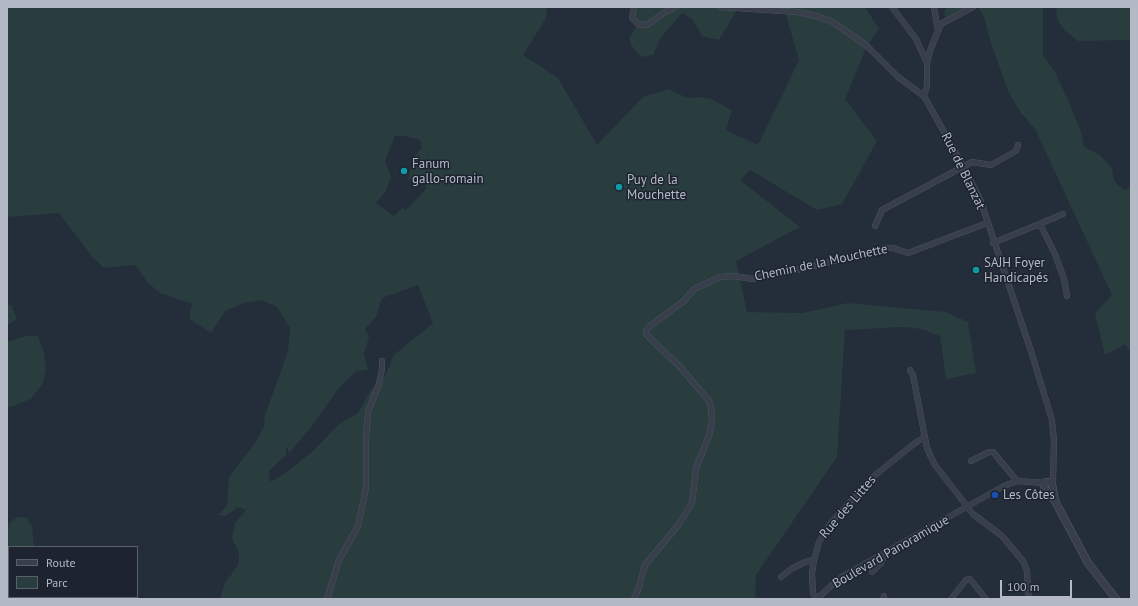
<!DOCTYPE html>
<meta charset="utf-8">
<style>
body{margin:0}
#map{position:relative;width:1138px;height:606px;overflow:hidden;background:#242d3a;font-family:"PT Sans",sans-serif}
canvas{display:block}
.frame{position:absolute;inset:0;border:8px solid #b3bac6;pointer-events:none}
.legend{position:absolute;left:8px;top:546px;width:130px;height:52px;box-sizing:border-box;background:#1d2430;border:1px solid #59606c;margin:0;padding:5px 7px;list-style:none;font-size:12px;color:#b3bac6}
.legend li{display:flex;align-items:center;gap:8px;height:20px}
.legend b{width:20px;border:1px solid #59606c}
.scale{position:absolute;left:1000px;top:580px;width:72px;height:18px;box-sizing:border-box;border:2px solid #b3bac6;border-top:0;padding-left:5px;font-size:12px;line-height:14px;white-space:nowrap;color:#b3bac6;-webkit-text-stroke:3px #1d2430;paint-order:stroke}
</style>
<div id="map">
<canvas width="1138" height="606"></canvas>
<div class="frame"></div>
<ul class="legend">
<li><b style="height:5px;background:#383f4b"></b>Route</li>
<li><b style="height:11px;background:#293c3e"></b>Parc</li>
</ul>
<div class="scale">100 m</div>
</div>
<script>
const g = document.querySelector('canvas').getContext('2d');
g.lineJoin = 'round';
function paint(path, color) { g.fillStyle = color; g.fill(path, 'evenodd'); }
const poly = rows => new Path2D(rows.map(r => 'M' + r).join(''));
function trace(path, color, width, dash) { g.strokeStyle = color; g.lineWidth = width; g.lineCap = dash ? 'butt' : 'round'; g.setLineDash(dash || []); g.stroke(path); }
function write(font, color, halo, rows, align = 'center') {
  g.font = font + ' "PT Sans",sans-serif'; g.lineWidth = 3; g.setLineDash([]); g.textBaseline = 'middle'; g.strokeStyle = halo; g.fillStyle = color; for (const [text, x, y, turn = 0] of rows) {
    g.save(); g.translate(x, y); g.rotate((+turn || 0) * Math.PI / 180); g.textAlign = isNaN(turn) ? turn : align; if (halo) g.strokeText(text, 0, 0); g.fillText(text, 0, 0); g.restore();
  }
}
paint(poly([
 [7,7,547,7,546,18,523,55,558,78,597,145,643,97,669,89,687,98,699,97,711,99,732,110,726,130,758,145,799,60,785,12,738,8,719,40,702,36,692,19,682,13,661,37,653,55,641,57,631,45,629,38,638,24,632,18,634,7,865,7,879,29,867,46,845,99,877,141,842,204,817,210,750,170,740,180,800,227,736,261,747,312,803,313,848,303,946,312,968,322,976,373,946,379,940,336,922,329,903,327,845,330,837,457,756,575,755,599,220,599,225,583,238,565,239,553,232,538,235,523,246,510,238,507,226,516,218,515,227,506,229,477,256,442,264,426,265,415,288,351,290,328,277,307,262,300,244,303,225,311,211,333,189,319,192,304,160,293,148,283,135,265,104,268,93,258,59,213,7,217],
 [395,136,406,136,420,140,422,147,415,156,417,166,410,170,408,180,420,175,427,188,406,210,403,207,394,216,376,203,386,191,391,177,385,161],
 [418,285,433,323,394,355,383,380,372,388,358,413,338,425,314,450,287,472,270,482,269,471,286,455,286,446,289,453,316,421,338,389,356,371,368,370,364,354,369,337,365,329,376,317,382,298],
 [947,7,973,7,946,22,944,11],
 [978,7,1043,7,1043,56,1055,72,1068,100,1081,132,1084,147,1100,155,1112,168,1114,181,1125,191,1131,185,1131,353,1125,344,1105,355,1095,313,1112,295,1035,129,1021,113,1008,91,989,37,985,19],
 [1056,7,1131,7,1131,40,1078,41,1064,30,1057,19],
 [7,305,11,305,17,318,13,322,7,325],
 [26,336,38,336,44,352,46,370,43,383,31,399,14,406,7,407,7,342],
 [17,517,27,518,32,526,34,547,9,547,9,597,18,597,17,599,7,599,7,536,9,523]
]), '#293c3e');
const minor = poly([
 [634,7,632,18,638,24,647,25,667,11,676,7],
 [720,7,798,12,816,16,833,22,867,46,898,77,924,96,963,166,980,199,1031,351,1052,420,1054,441,1053,481,1052,484],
 [892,7,916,39,927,63,927,86,924,96],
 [934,7,938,31],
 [927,63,931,48,941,24,973,7],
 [1037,225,1063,214],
 [875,226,882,210,972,162,991,165,1016,151,1018,145],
 [993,243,1037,225,1041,226,1055,254,1064,279,1067,296],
 [910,370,913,375,927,448,931,457,935,465,973,514,1002,536,1023,561,1027,571,1028,592,1030,599],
 [971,461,989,452,993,452,1017,481],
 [872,572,881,563,886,553],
 [781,577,791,569,805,562,814,560],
 [327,599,339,560,358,526,366,488,366,438,368,412,379,384,382,369,382,361],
 [634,599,639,587,645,565,679,524,692,503,696,468,709,436,712,422,711,407,709,401,681,368,646,334,646,331,650,326,684,301,694,289,720,277,734,276,752,279,806,268,886,248,893,248,908,253,987,223],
 [816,599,813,593,812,573,814,560,819,542,830,524,874,476,915,443,925,437],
 [817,599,833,584,843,576,1004,486,1017,481,1045,483],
 [883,599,884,596],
 [951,599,966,580,970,579,986,599]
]);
const tertiary = poly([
 [1055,501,1052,484,1050,482,1046,482,1044,484,1044,488,1055,501,1088,563,1116,599]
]);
trace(minor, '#565d69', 6);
trace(tertiary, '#565d69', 8);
trace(minor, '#383f4b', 5.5);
trace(tertiary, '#383f4b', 7);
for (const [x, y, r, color] of [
 [404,171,4,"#0f9aa8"],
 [619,187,4,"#0f9aa8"],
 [976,270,4,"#0f9aa8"],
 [995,495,4,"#1a4fb4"]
]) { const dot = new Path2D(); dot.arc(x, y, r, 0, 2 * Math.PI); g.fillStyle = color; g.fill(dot); trace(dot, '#1d2430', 1.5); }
write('13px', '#b3bac6', '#1d2430', [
 ["Fanum",412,164],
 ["gallo-romain",412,179],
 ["Puy de la",627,180],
 ["Mouchette",627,195],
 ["SAJH Foyer",984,263],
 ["Handicapés",984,278],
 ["Les Côtes",1003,495]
], 'left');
write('13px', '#b3bac6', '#1d2430', [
 ["Rue de Blanzat",963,171,64],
 ["Chemin de la Mouchette",821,263,-12],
 ["Rue des Littes",848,507,-49],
 ["Boulevard Panoramique",891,552,-30]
]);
</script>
